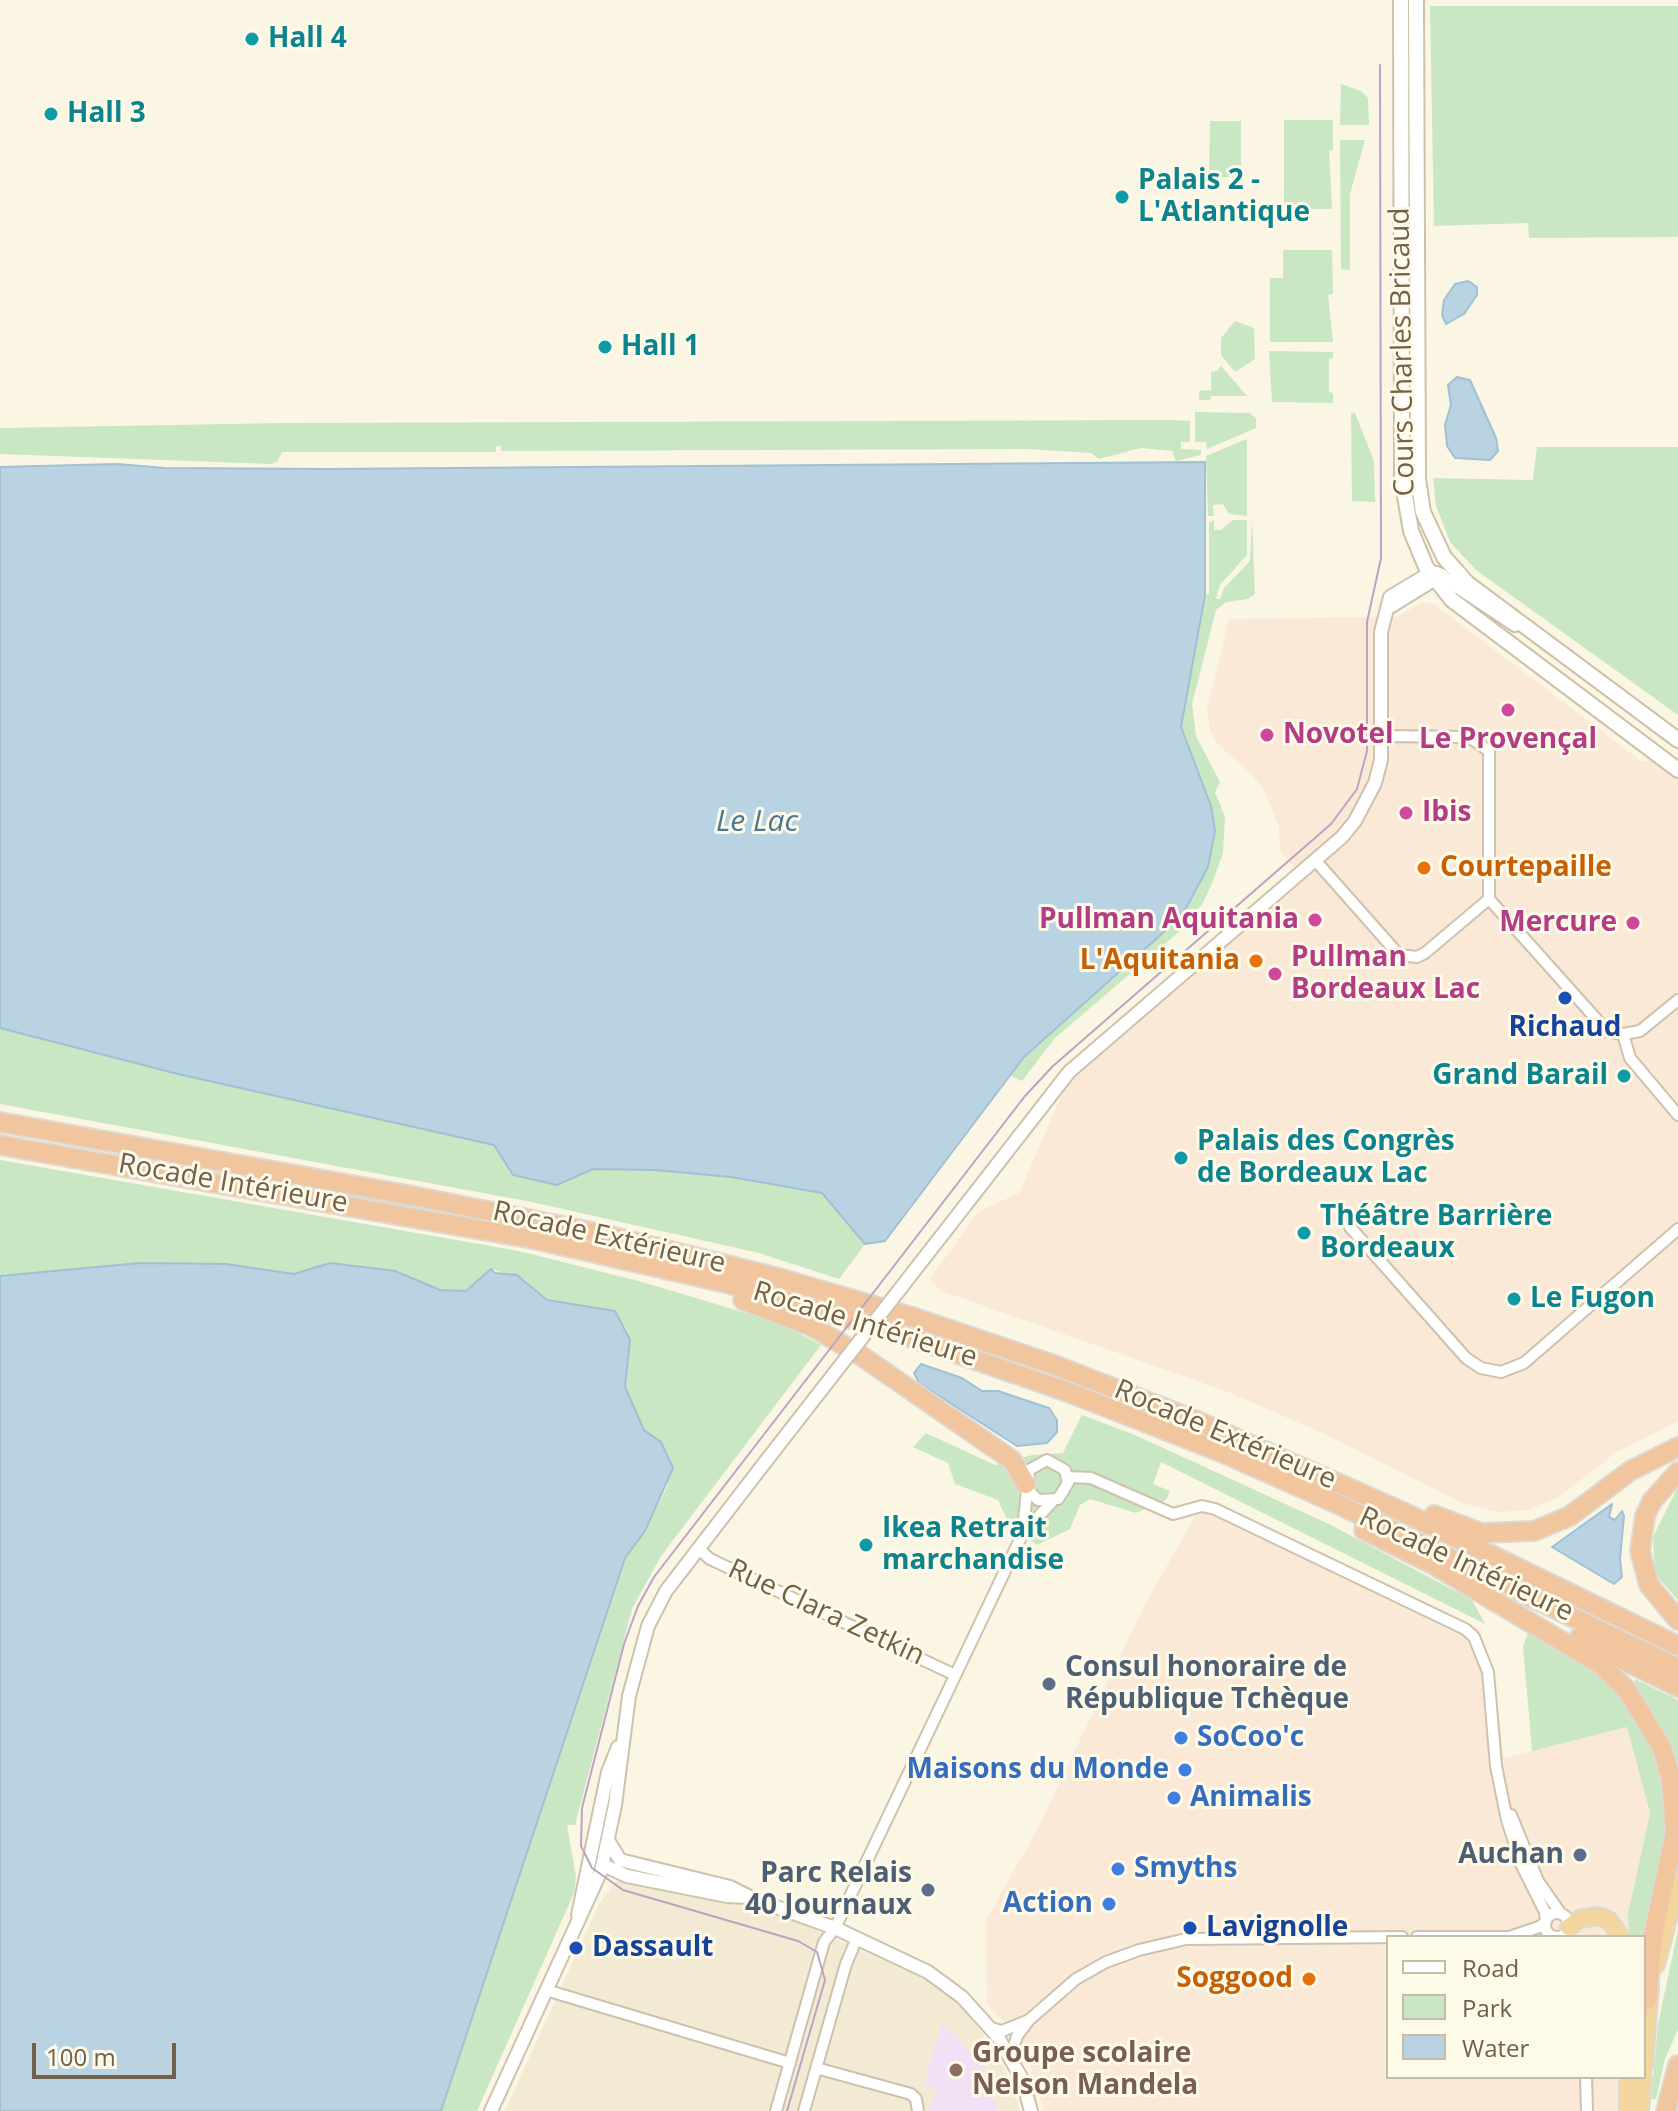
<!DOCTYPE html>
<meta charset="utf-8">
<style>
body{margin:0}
#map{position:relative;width:1678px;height:2111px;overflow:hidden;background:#faf6e3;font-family:"Open Sans",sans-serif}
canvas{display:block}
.legend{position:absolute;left:1386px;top:1935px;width:260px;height:144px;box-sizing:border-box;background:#fefae8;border:2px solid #c6bca9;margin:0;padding:10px 14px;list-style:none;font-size:24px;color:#71604b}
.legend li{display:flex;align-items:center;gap:16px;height:40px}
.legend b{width:40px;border:2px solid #c6bca9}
.scale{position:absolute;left:32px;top:2043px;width:144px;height:36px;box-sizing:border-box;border:4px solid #71604b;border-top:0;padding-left:10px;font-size:24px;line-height:28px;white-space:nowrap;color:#71604b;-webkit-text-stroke:6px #fefae8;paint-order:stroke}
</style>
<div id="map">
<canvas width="1678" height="2111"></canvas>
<ul class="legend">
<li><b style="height:10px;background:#fff"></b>Road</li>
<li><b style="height:22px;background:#c9e7c2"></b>Park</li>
<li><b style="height:22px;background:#b9d3e2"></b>Water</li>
</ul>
<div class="scale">100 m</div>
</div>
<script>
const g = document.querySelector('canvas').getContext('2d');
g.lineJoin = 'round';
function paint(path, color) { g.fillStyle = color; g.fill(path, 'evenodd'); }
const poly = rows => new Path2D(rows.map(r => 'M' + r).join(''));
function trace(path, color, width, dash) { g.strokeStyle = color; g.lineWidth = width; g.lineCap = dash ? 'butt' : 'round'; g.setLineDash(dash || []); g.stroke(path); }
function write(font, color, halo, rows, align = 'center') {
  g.font = font + ' "Open Sans",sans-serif'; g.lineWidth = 6; g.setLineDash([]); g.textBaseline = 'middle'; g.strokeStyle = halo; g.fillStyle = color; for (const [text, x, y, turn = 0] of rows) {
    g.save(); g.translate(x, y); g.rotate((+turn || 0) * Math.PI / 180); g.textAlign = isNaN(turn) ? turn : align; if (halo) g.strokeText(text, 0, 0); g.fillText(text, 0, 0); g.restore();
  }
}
paint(poly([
 [619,1878,693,1890,770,1910,924,1978,957,2002,993,2047,1012,2083,1020,2111,505,2111,599,1904]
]), '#f2ead2');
paint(poly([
 [1423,602,1434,604,1641,761,1678,761,1678,1421,1615,1453,1559,1497,1527,1510,1498,1512,1465,1504,1329,1436,1226,1391,944,1292,929,1280,979,1211,1019,1193,1067,1083,1305,880,1280,852,1279,827,1265,791,1251,774,1218,744,1210,730,1207,709,1229,619,1397,617],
 [1205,1499,1479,1629,1494,1673,1504,1758,1627,1727,1650,1813,1628,1914,1629,1937,1388,1937,1388,2077,1639,2077,1641,2111,1044,2111,1026,2053,1012,2030,987,2004,986,1920,1037,1830,1143,1608]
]), '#fae9d7');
paint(poly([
 [942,2022,982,2066,998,2111,929,2111,936,2088,924,2084]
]), '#f3e0f7');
paint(poly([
 [1430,6,1678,6,1678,237,1529,238,1528,223,1434,226],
 [1341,84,1361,91,1368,98,1369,125,1340,125],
 [1284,120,1333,120,1333,150,1329,151,1332,209,1284,209],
 [1210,121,1241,121,1241,177,1209,177],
 [1340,140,1365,140,1350,194,1350,270,1341,269],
 [1283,250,1332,250,1333,294,1328,295,1333,342,1270,342,1270,278,1283,278],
 [1235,321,1254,328,1255,359,1235,372,1221,355,1221,338],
 [1269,351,1333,352,1333,358,1329,359,1329,392,1333,393,1333,403,1272,402],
 [1221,366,1247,396,1211,396,1210,400,1199,400,1199,391,1211,390,1211,372,1217,371],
 [1195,412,1249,413,1256,418,1256,428,1207,449,1206,442,1195,442],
 [1351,413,1355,413,1374,461,1375,502,1352,501],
 [1173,420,1190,421,1190,442,1181,442,1181,449,1201,450,1201,455,1176,461,1172,451,1141,448,1099,459,1091,453,1026,449,514,451,501,451,501,446,496,446,496,452,282,452,277,462,271,464,0,454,0,428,285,423],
 [1247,439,1247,516,1229,514,1223,504,1213,505,1214,516,1208,516,1206,456],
 [1537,447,1678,447,1678,715,1476,570,1450,542,1436,506,1433,478,1533,480],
 [1252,519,1255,594,1248,599,1226,602,1216,610,1192,704,1196,736,1220,782,1215,792,1225,817,1223,853,1213,881,1203,903,1180,931,1055,1038,1022,1081,1011,1076,1024,1057,1185,910,1208,867,1215,831,1181,727,1205,595,1209,594,1209,523,1214,520,1214,530,1221,530,1233,520,1247,520,1247,555,1220,585,1216,599,1220,599,1224,588,1250,561],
 [0,1028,178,1074,495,1145,513,1175,556,1185,593,1169,655,1170,731,1177,823,1193,865,1244,839,1279,759,1253,532,1202,0,1104],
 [0,1160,519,1251,646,1283,779,1323,821,1345,661,1556,632,1609,575,1825,567,1825,576,1877,574,1893,477,2111,441,2111,625,1558,645,1531,668,1485,661,1442,644,1430,625,1387,630,1340,614,1311,547,1300,524,1279,491,1269,467,1291,440,1290,395,1271,330,1263,294,1274,226,1264,140,1263,0,1276],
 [1082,1415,1135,1435,1329,1524,1472,1600,1485,1624,1161,1462,1153,1484,1170,1491,1166,1500,1136,1513,1090,1499,1080,1505,1070,1529,1037,1545,1009,1524,998,1500,955,1484,948,1463,913,1447,926,1433,995,1465,1032,1455,1063,1453],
 [1678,1487,1678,1600,1655,1574,1653,1537],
 [1530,1628,1580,1658,1619,1694,1645,1731,1662,1783,1666,1826,1644,1939,1629,1937,1628,1914,1650,1813,1627,1727,1532,1751,1523,1646],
 [1635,1679,1678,1700,1678,1782,1668,1737,1634,1689],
 [1678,1930,1678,2029,1665,2059,1656,2099,1651,2099,1658,2024]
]), '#c9e7c2');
const water = poly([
 [1468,281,1477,287,1477,295,1464,314,1446,324,1442,315,1444,300,1455,284,1468,281],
 [1457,377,1470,380,1496,438,1498,451,1490,460,1455,458,1447,446,1445,425,1451,405,1448,385,1457,377],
 [1205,462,1205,595,1181,727,1211,806,1215,831,1208,867,1185,910,1165,931,1024,1057,885,1241,865,1244,822,1193,731,1177,655,1170,593,1169,557,1185,513,1175,494,1145,178,1074,0,1028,0,467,117,464,165,468,328,469,1205,462],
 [140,1263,226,1264,294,1274,330,1263,395,1271,440,1290,466,1291,491,1269,495,1273,517,1275,547,1300,615,1311,630,1340,625,1387,644,1430,661,1442,673,1468,645,1531,625,1558,441,2111,0,2111,0,1276,140,1263],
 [921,1364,962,1378,982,1391,998,1391,1049,1408,1057,1420,1057,1432,1047,1443,1017,1446,919,1383,914,1373,921,1364],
 [1612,1504,1609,1517,1615,1520,1622,1511,1624,1516,1620,1559,1622,1577,1614,1584,1552,1547,1612,1504]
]);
paint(water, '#b9d3e2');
trace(water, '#a0c0d4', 2);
const minor = poly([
 [1381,736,1469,737,1489,751,1489,899],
 [1315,860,1399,955,1417,957,1425,953,1489,899,1607,1031,1623,1034,1640,1031,1678,1000],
 [1623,1034,1630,1058,1678,1115],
 [1350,1227,1466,1358,1481,1368,1501,1372,1524,1363,1678,1229],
 [1068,1477,1091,1478,1173,1514,1202,1506,1215,1509,1465,1629,1474,1637,1488,1672,1496,1766,1507,1820,1521,1864,1545,1912,1546,1922,1539,1927,1512,1936],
 [1023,1531,1029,1470,1047,1460,1065,1470,1068,1483,1058,1499,1038,1500,1028,1490],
 [699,1549,710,1559,955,1675],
 [1511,1815,1538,1881,1561,1914],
 '1545 1925a12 12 0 1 1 24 0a12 12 0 1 1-24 0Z',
 [1417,1937,1516,1937],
 [549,1991,790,2063],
 [991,2028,1002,2031,1027,2021],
 [1011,2056,1017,2036,1029,2020,1076,1979,1106,1962,1139,1950,1186,1939,1402,1937],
 [816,2068,911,2094,916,2099,918,2111],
 [1586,2077,1587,2111],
 [776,2111,824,1942,835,1928,1023,1533,1052,1502],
 [804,2111,846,1964,857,1938]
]);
const tertiary = poly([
 [1390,607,1442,575],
 [992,1171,1069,1072,1342,837,1355,821,1375,783,1381,760,1381,632,1390,597,1430,573,1437,573,1515,625],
 [609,1842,620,1860,730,1887,754,1899,835,1928,928,1972,962,1997,998,2037,1022,2079,1031,2111],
 [603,1865,627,1876,727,1896,749,1897],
 [578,1915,608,1772,618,1747],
 [491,2111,601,1871,615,1805,629,1696,648,1626,666,1591,766,1461]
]);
const secondary = poly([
 [1401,0,1402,479,1411,531,1426,567,1452,600,1678,770],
 [1416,0,1418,479,1423,512,1444,557,1467,583,1678,740]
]);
const trunk = poly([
 [1569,1927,1580,1919,1599,1916,1609,1920,1621,1937],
 [1656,1965,1678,1882],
 [1644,2066,1650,1987],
 [1628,2111,1628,2077],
 [1640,2111,1643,2077]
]);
const motorway = poly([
 [0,1122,408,1195,602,1234,779,1278,912,1317,1057,1366,1197,1421,1403,1512,1678,1646],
 [0,1145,533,1239,726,1283,886,1329,1068,1392,1221,1452,1342,1506,1678,1668],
 [743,1300,811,1326,860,1355,1012,1460,1026,1484],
 [1678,1472,1652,1501,1645,1516,1640,1551,1649,1585,1678,1620],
 [1434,1515,1481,1533,1534,1531,1570,1516,1630,1471,1678,1447],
 [1364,1530,1448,1572],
 [1439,1568,1600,1664,1627,1690,1662,1748,1671,1779,1675,1833,1653,1936,1647,2000],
 [1579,1638,1678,1687],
 [1666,2111,1678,2065]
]);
trace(minor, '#cdc2ad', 14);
trace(tertiary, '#cdc2ad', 16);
trace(secondary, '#cec1a8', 18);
trace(trunk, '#ddd9d4', 20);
trace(motorway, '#ddd9d4', 22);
trace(minor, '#fff', 10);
trace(tertiary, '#fff', 12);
trace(secondary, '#fff', 14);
trace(trunk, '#f3d69e', 16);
trace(motorway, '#f1c59d', 18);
trace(poly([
 [787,2111,825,1980,817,1952,798,1941,623,1890,592,1868,581,1846,582,1808,624,1644,638,1606,654,1577,1025,1096,1053,1066,1331,824,1357,789,1367,751,1367,622,1381,558,1380,65]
]), '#bba3c3', 2);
const tertiaryBridge = poly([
 [766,1461,992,1171]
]);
trace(tertiaryBridge, '#cdc2ad', 16, []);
trace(tertiaryBridge, '#fff', 12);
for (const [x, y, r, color] of [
 [252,39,8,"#0f9aa8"],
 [51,114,8,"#0f9aa8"],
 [1122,197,8,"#0f9aa8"],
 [605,347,8,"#0f9aa8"],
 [1508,710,8,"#d1479c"],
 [1267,735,8,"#d1479c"],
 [1406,813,8,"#d1479c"],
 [1424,868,8,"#e8710a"],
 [1315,920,8,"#d1479c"],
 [1633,923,8,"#d1479c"],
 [1256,961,8,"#e8710a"],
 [1275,974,8,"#d1479c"],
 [1565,998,8,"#1a4fb4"],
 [1624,1076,8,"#0f9aa8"],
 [1181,1158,8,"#0f9aa8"],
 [1304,1233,8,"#0f9aa8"],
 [1514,1299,8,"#0f9aa8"],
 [866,1545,8,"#0f9aa8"],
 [1049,1684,8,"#5c6f8a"],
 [1181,1738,8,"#3f7fe0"],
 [1185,1770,8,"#3f7fe0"],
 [1174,1798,8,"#3f7fe0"],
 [1580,1855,8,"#5c6f8a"],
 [1118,1869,8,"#3f7fe0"],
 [928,1890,8,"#5c6f8a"],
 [1109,1904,8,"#3f7fe0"],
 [1190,1928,8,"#1a4fb4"],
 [576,1948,8,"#1a4fb4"],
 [1309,1979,8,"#e8710a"],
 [956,2070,8,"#8d6e63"]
]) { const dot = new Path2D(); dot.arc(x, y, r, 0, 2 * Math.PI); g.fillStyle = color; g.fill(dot); trace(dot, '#fefae8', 3); }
write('bold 28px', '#0d838f', '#fefae8', [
 ["Hall 4",268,39],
 ["Hall 3",67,114],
 ["Palais 2 -",1138,181],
 ["L'Atlantique",1138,213],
 ["Hall 1",621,347],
 ["Grand Barail",1608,1076,"right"],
 ["Palais des Congrès",1197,1142],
 ["de Bordeaux Lac",1197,1174],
 ["Théâtre Barrière",1320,1217],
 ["Bordeaux",1320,1249],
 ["Le Fugon",1530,1299],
 ["Ikea Retrait",882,1529],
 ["marchandise",882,1561]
], 'left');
write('28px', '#71604b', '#fefae8', [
 ["Cours Charles Bricaud",1403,352,-91],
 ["Rocade Intérieure",233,1184,10],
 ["Rocade Extérieure",609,1238,13],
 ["Rocade Intérieure",865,1325,17],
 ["Rocade Extérieure",1225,1435,23],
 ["Rocade Intérieure",1466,1565,25],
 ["Rue Clara Zetkin",826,1613,25]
]);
write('bold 28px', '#b23c85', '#fefae8', [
 ["Novotel",1283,735],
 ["Le Provençal",1508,740,"center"],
 ["Ibis",1422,813],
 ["Pullman Aquitania",1299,920,"right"],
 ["Mercure",1617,923,"right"],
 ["Pullman",1291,958],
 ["Bordeaux Lac",1291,990]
], 'left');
write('bold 28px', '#c56008', '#fefae8', [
 ["Courtepaille",1440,868,"left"],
 ["L'Aquitania",1240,961],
 ["Soggood",1293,1979]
], 'right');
write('bold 28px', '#164399', '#fefae8', [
 ["Richaud",1565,1028,"center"],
 ["Lavignolle",1206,1928],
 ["Dassault",592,1948]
], 'left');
write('bold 28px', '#4e5e75', '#fefae8', [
 ["Consul honoraire de",1065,1668,"left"],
 ["République Tchèque",1065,1700,"left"],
 ["Auchan",1564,1855],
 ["Parc Relais",912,1874],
 ["40 Journaux",912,1906]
], 'right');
write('bold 28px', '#366cbe', '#fefae8', [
 ["SoCoo'c",1197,1738],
 ["Maisons du Monde",1169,1770,"right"],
 ["Animalis",1190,1798],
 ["Smyths",1134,1869],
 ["Action",1093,1904,"right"]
], 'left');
write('bold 28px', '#785e54', '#fefae8', [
 ["Groupe scolaire",972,2054],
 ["Nelson Mandela",972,2086]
], 'left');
write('italic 30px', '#4c7790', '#fefae8', [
 ["Le Lac",757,822]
]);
</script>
